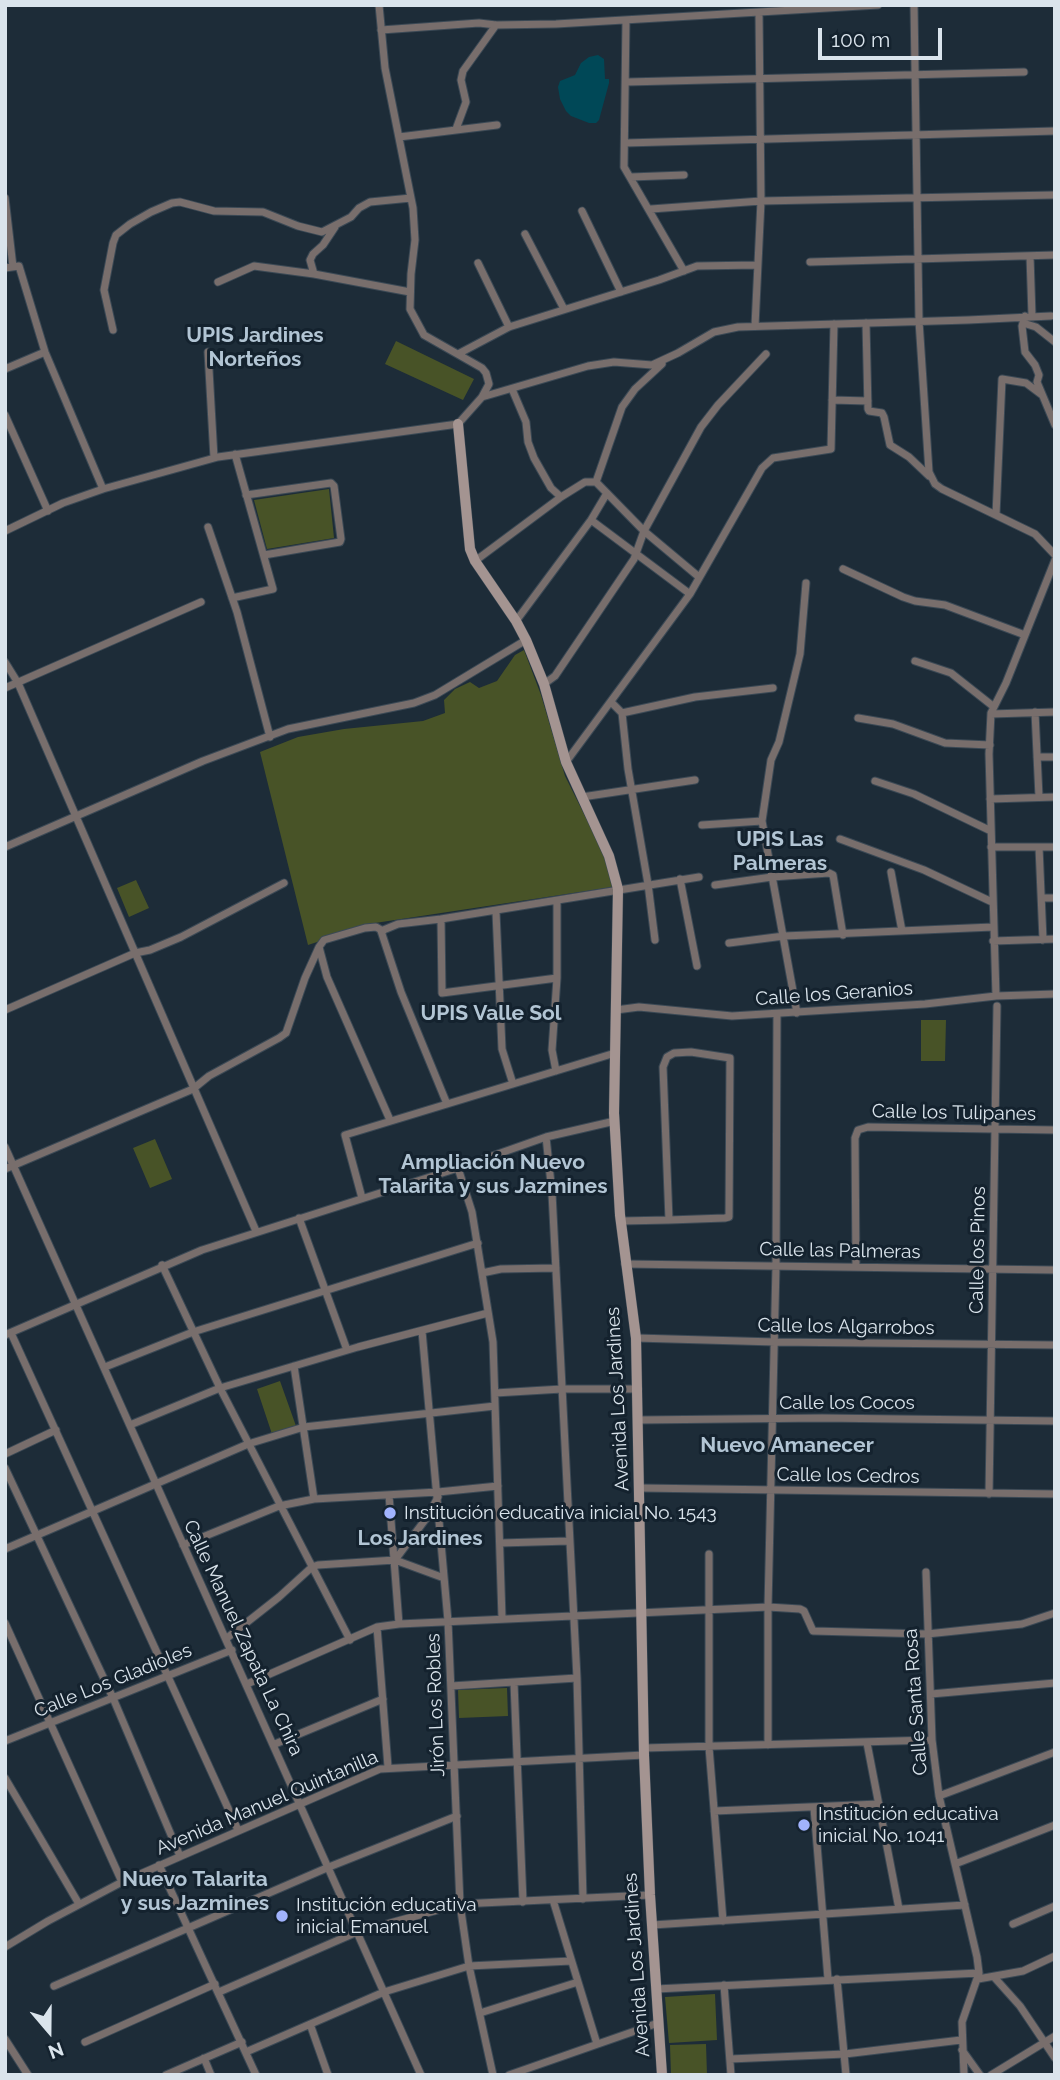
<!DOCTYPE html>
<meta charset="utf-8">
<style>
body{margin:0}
#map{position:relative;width:1060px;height:2080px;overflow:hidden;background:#1d2c38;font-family:Raleway,sans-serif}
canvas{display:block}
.frame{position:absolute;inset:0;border:7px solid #dae4ec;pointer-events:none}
.north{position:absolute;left:14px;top:1996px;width:70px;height:70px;-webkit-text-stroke:5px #14222e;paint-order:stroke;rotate:160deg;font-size:19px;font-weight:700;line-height:28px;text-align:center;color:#dae4ec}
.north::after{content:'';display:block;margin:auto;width:24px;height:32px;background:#dae4ec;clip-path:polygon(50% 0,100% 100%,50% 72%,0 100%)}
.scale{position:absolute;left:818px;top:28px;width:124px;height:32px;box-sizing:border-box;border:4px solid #dae4ec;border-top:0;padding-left:9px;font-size:21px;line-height:24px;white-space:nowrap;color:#dae4ec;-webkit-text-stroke:5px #14222e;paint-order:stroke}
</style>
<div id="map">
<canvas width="1060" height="2080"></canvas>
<div class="frame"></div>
<div class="north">N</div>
<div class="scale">100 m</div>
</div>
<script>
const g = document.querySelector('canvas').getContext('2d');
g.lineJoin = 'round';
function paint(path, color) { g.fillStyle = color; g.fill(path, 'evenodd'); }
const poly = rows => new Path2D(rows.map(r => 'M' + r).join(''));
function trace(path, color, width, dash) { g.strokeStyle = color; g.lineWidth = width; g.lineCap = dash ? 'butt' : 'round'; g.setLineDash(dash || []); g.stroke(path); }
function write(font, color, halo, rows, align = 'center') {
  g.font = font + ' Raleway,sans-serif'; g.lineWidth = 6; g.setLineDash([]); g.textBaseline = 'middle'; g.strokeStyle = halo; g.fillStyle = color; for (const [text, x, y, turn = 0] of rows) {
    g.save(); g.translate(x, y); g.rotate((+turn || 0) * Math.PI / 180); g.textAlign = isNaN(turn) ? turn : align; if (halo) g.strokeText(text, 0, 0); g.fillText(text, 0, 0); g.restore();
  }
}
paint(poly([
 [396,341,474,379,463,400,385,364],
 [329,489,334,538,267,549,254,500],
 [524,650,541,695,565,776,599,844,608,864,613,887,375,923,308,945,260,752,298,737,344,729,423,721,445,713,444,700,455,689,470,682,479,688,497,681,515,655],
 [136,880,149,908,129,917,117,888],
 [921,1020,946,1020,945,1061,921,1061],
 [155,1139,172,1179,150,1188,133,1148],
 [280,1381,296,1426,272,1434,257,1389],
 [507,1688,508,1716,459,1718,458,1690],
 [715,1994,717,2040,669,2043,665,1997],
 [706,2044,707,2075,671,2075,670,2045]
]), '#485327');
paint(poly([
 [598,55,604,59,605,79,609,79,609,83,599,120,596,123,589,123,571,116,566,111,560,99,558,87,560,81,575,75,581,63,589,57]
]), '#004857');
const street = poly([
 [914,5,919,321,929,472,935,484,942,489,1035,534,1055,555],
 [626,20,624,167,684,271],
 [381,30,479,23,496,25,556,24,878,5],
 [627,82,1024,72],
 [456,129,466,102,461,80,463,71,496,25],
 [399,137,497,125],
 [625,143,1055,131],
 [631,177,684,175],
 [5,198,13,267],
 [651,209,761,201,1053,195],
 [582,211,621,292],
 [525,234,564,309],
 [1030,256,1032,316],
 [810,262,1055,255],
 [478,263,509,327],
 [5,268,19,266,45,352,103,489],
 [314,274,310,260,313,254,323,245,335,227],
 [218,282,254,266,314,274,410,292],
 [1025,316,1022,326,1025,352,1035,365,1039,375,1037,382,1055,425],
 [866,323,868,409,869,411,882,413,884,417,890,445,909,457,929,476],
 [1023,323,1036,327,1055,342],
 [755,326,761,201,759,13],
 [113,330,104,290,113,243,116,235,130,224,151,212,172,203,180,202,214,211,263,212,298,226,322,232,351,217,359,208,370,202,411,198],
 [208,352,214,458],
 [458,354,509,327,659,280,697,266,757,265],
 [5,369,45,352],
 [512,389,526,422,528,442,534,458,551,488,561,497],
 [482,397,588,366,614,362,652,365,678,353,714,332,738,327,968,320,1051,316],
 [832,400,868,401],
 [5,415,48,511],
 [596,482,622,407,635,389,662,364],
 [246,495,331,483,334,486,341,539,340,542,264,555],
 [996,515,1002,379,1026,383,1042,395],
 [591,520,690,594],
 [208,527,237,612,270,737],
 [5,531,63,503,103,489,218,457,458,424,482,397,489,384,486,373,482,368,424,335,410,309,411,274,415,240,413,208,385,68,379,5],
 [475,561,561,497,585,482,596,482,644,531,699,577],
 [843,569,903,597,915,601,945,605,1025,635],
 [232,598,273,589,235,454],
 [516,621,591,520,607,493],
 [915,661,951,673,994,707],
 [5,662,18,683,256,1231],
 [544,684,555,676,634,559,644,531,701,427,718,405,766,354],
 [5,688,201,602],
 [611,702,622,713,628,769,648,884,655,940],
 [1035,712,1039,797],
 [622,713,695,697,773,688],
 [991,714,1055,712],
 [858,718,893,724,945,743,990,745],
 [1037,757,1055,757],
 [566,762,690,594,762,468,773,458,831,449,834,324],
 [875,781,914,794,991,831],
 [582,797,695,780],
 [990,799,1055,797],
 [702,825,762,821],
 [840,839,924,870,992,902],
 [5,847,203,761,288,729,414,703,435,695,526,640],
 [991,847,1055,847],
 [1039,847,1043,940],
 [891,872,902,931],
 [680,879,697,966],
 [715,885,772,877,829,873,833,875,843,935],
 [1042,898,1055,898],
 [496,912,502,1049,513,1084],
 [441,919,398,924,381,931,401,992,447,1104],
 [383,931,376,927,365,928,324,940,319,947,327,977,390,1120],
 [993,941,1055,939],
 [729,943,784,936,993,927],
 [557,978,442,993,441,919,699,877],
 [996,996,989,754,991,713,1006,683,1055,560],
 [5,1010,135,953,150,950,181,937,284,883],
 [616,1010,639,1007,732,1016,925,1004,996,996,1055,994],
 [797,1013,762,821,771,760,779,742,800,654,806,583],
 [556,1071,552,1050,557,978,557,901],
 [546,1137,552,1193,577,1678,583,1899],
 [5,1147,421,2075],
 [458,1168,472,1212,493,1342,502,1618],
 [5,1169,193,1089,209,1076,279,1038,286,1033,305,978,319,947],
 [362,1198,345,1135,615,1053],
 [299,1218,347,1350],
 [621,1221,669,1220,725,1218,729,1217,730,1058,691,1052,674,1053,667,1057,663,1067,669,1220],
 [625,1264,1055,1270],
 [162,1265,220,1388,350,1640],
 [856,1267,855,1138,858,1130,868,1127,1055,1130],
 [482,1273,501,1269,556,1268],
 [422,1331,448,1621,460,1904,469,1966,493,2075],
 [11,1333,238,1830],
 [5,1335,202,1250,458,1168,546,1137,615,1121],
 [636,1338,775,1342,1055,1345],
 [294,1366,314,1499],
 [105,1367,193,1332,478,1243],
 [495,1393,562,1389,638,1389],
 [639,1420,822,1418,1055,1421],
 [130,1425,220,1388,358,1347,488,1313],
 [5,1454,56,1430],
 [5,1468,113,1698,180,1856],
 [640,1488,1055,1494],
 [989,1494,997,1006],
 [389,1495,399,1624],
 [500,1543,569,1541],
 [183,1545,279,1506,314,1499,438,1492,498,1486],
 [5,1549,248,1444,304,1427,495,1406],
 [709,1554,709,1747,723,1921],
 [395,1560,428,1516,438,1497],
 [926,1572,932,1740,939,1796,977,1957,979,1973,962,2022,964,2075],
 [5,1623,122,1882],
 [377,1627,388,1767],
 [227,1638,279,1597,312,1567,318,1565,395,1560,444,1578],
 [514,1683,523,1902],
 [247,1684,377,1627,399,1624,768,1607,800,1609,804,1611,813,1631,927,1634,1022,1624,1055,1613],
 [451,1686,577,1678],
 [931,1694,1055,1683],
 [5,1741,232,1650],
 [867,1743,899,1909],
 [275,1744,383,1699],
 [768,1745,768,1607,776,1266,777,1014],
 [644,1748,932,1740],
 [5,1778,79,1904],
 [939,1796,1055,1752],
 [814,1808,828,1979],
 [714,1811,879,1804],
 [955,1864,1055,1825],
 [159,1865,256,2075],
 [553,1900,597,2044],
 [1013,1924,1055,1906],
 [652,1925,965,1905],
 [5,1947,48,1921,122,1882,380,1769,644,1755],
 [994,1977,1020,2006,1055,2058],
 [837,1979,846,2075],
 [978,1979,1023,1971,1055,1956],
 [724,1985,731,2075],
 [54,1986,329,1867,457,1816],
 [656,1989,979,1973],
 [219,1992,357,1932,460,1904,650,1895],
 [480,2013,578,1982],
 [310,2024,328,2075],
 [5,2039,28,2075],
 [85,2042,215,1984],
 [962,2050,980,2075],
 [246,2052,384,1992,469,1966,571,1961],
 [204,2058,211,2075],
 [730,2059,845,2054,961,2040],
 [166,2075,242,2042],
 [509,2075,658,2023],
 [991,2075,1055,2036]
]);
const secondary = poly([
 [458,424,470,549,475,561,516,621,526,640,544,684,566,762,609,856,618,889,614,1113,620,1215,636,1338,644,1755,650,1895,662,2075]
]);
trace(street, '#3b4955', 9);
trace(secondary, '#3b4955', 11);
trace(street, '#786e6c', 7);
trace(secondary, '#a49491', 10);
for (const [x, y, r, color] of [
 [390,1513,7,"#a1b3fd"],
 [804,1825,7,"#a1b3fd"],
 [282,1916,7,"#a1b3fd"]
]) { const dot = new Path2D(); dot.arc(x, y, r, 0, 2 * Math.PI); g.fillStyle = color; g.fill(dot); trace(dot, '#14222e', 2.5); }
write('19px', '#dae4ec', '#14222e', [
 ["Calle los Geranios",834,994,-4],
 ["Calle los Tulipanes",954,1113,1],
 ["Calle los Pinos",978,1250,-89],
 ["Calle las Palmeras",840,1251,1],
 ["Calle los Algarrobos",846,1327,1],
 ["Avenida Los Jardines",618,1399,-93],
 ["Calle los Cocos",847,1403],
 ["Calle los Cedros",848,1476,1],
 ["Calle Manuel Zapata La Chira",243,1638,65],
 ["Calle Los Gladioles",113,1681,-22],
 ["Calle Santa Rosa",916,1702,-94],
 ["Jirón Los Robles",436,1705,-92],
 ["Avenida Manuel Quintanilla",267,1803,-23],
 ["Avenida Los Jardines",637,1965,-94]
]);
write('19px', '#dae4ec', '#14222e', [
 ["Institución educativa inicial No. 1543",404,1513],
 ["Institución educativa",818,1814],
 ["inicial No. 1041",818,1836],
 ["Institución educativa",296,1905],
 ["inicial Emanuel",296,1927]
], 'left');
write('bold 21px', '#b2c5d4', '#14222e', [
 ["UPIS Jardines",255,336],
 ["Norteños",255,360],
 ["UPIS Las",780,840],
 ["Palmeras",780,864],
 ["UPIS Valle Sol",491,1014],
 ["Ampliación Nuevo",493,1163],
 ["Talarita y sus Jazmines",493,1187],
 ["Nuevo Amanecer",787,1446],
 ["Los Jardines",420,1539],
 ["Nuevo Talarita",195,1880],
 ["y sus Jazmines",195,1904]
]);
</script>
